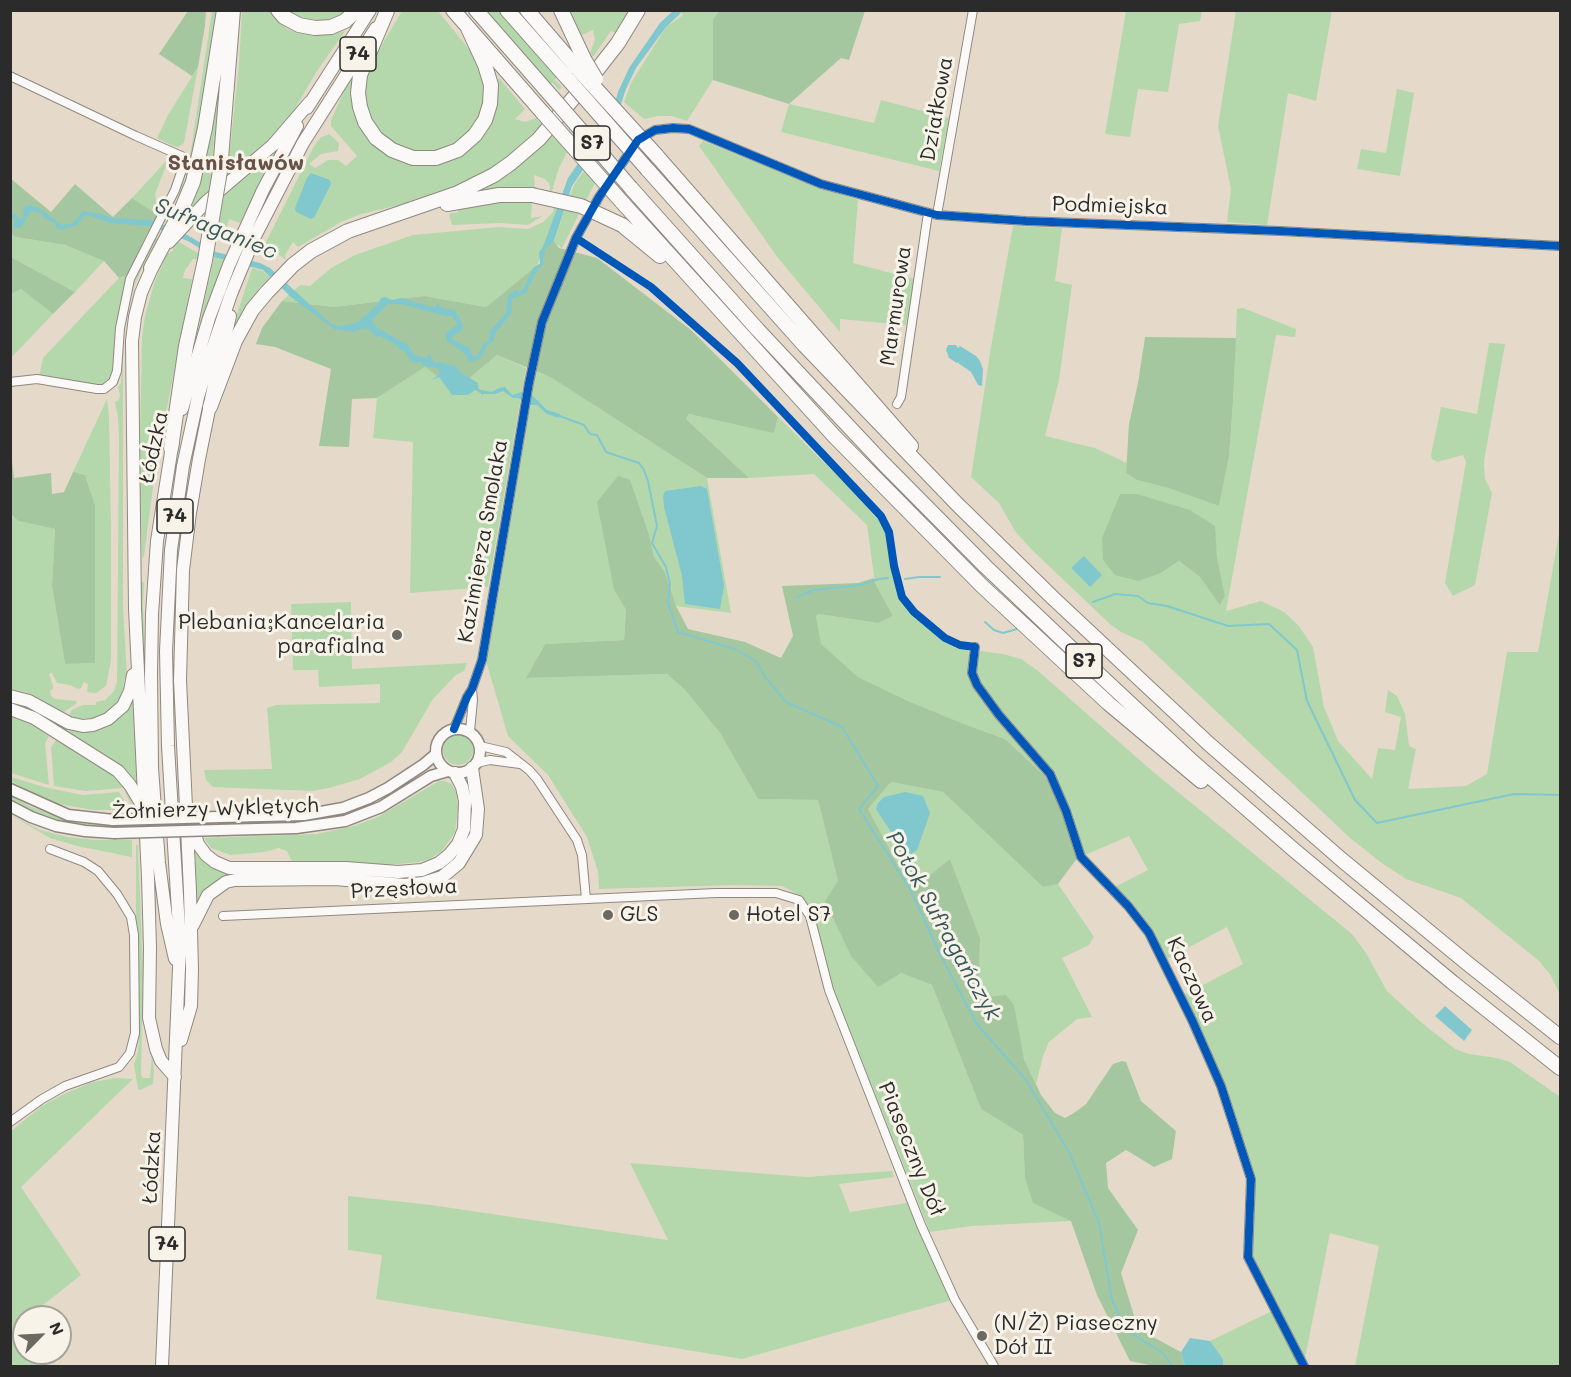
<!DOCTYPE html>
<meta charset="utf-8">
<style>
body{margin:0}
#map{position:relative;width:1571px;height:1377px;overflow:hidden;background:#e5dac9;font-family:Mali,sans-serif}
canvas{display:block}
.frame{position:absolute;inset:0;border:12px solid #2b2b2b;pointer-events:none}
.north{position:absolute;left:12px;top:1305px;width:60px;height:60px;box-sizing:border-box;background:#f7f3e8;border:2px solid #a5a39c;border-radius:50%;rotate:66deg;font-size:16px;font-weight:700;line-height:24px;text-align:center;color:#2b2b2b}
.north::after{content:'';display:block;margin:auto;width:21px;height:27px;background:#6c6862;clip-path:polygon(50% 0,100% 100%,50% 72%,0 100%)}
</style>
<div id="map">
<canvas width="1571" height="1377"></canvas>
<div class="frame"></div>
<div class="north">N</div>
</div>
<script>
const g = document.querySelector('canvas').getContext('2d');
g.lineJoin = 'round';
function paint(path, color) { g.fillStyle = color; g.fill(path, 'evenodd'); }
const poly = rows => new Path2D(rows.map(r => 'M' + r).join(''));
function trace(path, color, width, dash) { g.strokeStyle = color; g.lineWidth = width; g.lineCap = dash ? 'butt' : 'round'; g.setLineDash(dash || []); g.stroke(path); }
function write(font, color, halo, rows, align = 'center') {
  g.font = font + ' Mali,sans-serif'; g.lineWidth = 6; g.setLineDash([]); g.textBaseline = 'middle'; g.strokeStyle = halo; g.fillStyle = color; for (const [text, x, y, turn = 0] of rows) {
    g.save(); g.translate(x, y); g.rotate((+turn || 0) * Math.PI / 180); g.textAlign = isNaN(turn) ? turn : align; if (halo) g.strokeText(text, 0, 0); g.fillText(text, 0, 0); g.restore();
  }
}
paint(poly([
 [437,10,473,54,482,74,485,91,481,113,473,128,457,144,443,150,425,153,412,151,395,143,384,135,373,122,367,106,365,86,371,63,402,11],
 [212,11,219,11,191,176,176,212,173,209,185,179,190,157],
 [228,11,222,82,210,174,212,175,210,192,189,211,203,173],
 [242,11,269,11,287,29,297,33,331,35,345,31,317,71,293,112,264,146,227,178,239,64],
 [288,11,348,11,328,20,317,21,297,16],
 [482,11,501,11,558,75,555,80,562,87,559,90,553,83,546,83],
 [569,11,629,11,616,33,611,31,593,57,590,53,595,40,593,30,580,36],
 [680,11,719,11,713,19,713,80,687,121,672,116,658,116,644,119,624,102,631,83,666,27,683,15],
 [1126,11,1202,11,1200,21,1179,24,1168,92,1138,89,1130,137,1105,134],
 [1236,11,1332,11,1316,101,1288,93,1267,225,1227,222,1231,189,1218,126],
 [198,67,184,143,178,147,173,146,157,138,168,115],
 [351,76,353,77,357,119,364,132,379,150,396,160,427,165,443,163,465,154,486,133,494,117,497,102,497,81,499,78,525,109,515,119,525,122,536,118,542,125,493,169,458,187,412,202,361,214,341,222,298,247,293,242,285,255,286,260,277,253,263,248,313,148,320,138,329,134,339,143,338,151,321,154,309,164,315,168,328,160,338,160,346,166,357,156,331,126,331,120],
 [1397,89,1414,93,1400,176,1357,169,1361,149,1386,153],
 [881,100,949,118,939,171,781,132,789,104,874,123],
 [553,136,567,152,559,168,551,194,549,183,545,179,534,175,535,191,467,196,496,183],
 [703,141,820,188,858,200,853,263,914,279,906,325,840,319,840,332,778,258,699,146],
 [282,142,284,143,240,223,229,219,227,226,233,239,232,241,217,237,224,194],
 [169,158,155,194,157,208,161,211,158,215,132,198],
 [584,171,595,183,585,202,569,198,575,183],
 [516,199,532,202,531,218,543,216,528,225,501,223,452,225,449,214,459,212,456,208],
 [554,205,558,206,537,266,486,307,424,296,334,307,282,301,300,285,310,286,331,268,355,255,413,235,499,227,528,229,543,222,553,212],
 [565,208,580,212,562,248,554,242],
 [1013,226,1062,228,1055,281,1072,285,1059,380,1045,436,1095,448,1127,463,1126,473,1137,480,1168,488,1219,506,1229,457,1233,402,1237,309,1243,308,1296,329,1295,337,1276,335,1226,611,1261,601,1284,612,1299,626,1313,647,1324,707,1338,741,1372,779,1378,748,1395,750,1401,717,1385,712,1388,690,1397,696,1405,714,1409,746,1416,749,1408,789,1466,786,1487,774,1507,652,1538,652,1560,528,1560,995,1550,974,1538,960,1461,898,1406,879,1383,864,1350,838,1143,642,1121,632,1111,625,1031,549,1015,531,999,503,971,477,991,347],
 [1120,494,1214,525,1217,557,1225,596,1221,604,1200,577,1179,561,1161,573,1112,516],
 [10,234,16,237,65,245,104,261,75,292,11,257],
 [156,238,158,239,145,261,130,296,123,339,123,607,127,675,124,680,123,689,119,701,109,713,95,718,77,719,69,715,72,710,83,705,96,705,96,702,105,700,114,691,117,682,119,438,118,417,115,402,119,400,120,395,118,387,121,383,123,337,130,296,143,260],
 [177,241,198,253,198,259,193,259,185,270,183,278,192,279,156,464,144,556,142,558,140,443,142,337,145,316,155,281,167,254,173,251,173,246],
 [214,257,224,260,195,345],
 [252,268,263,271,270,277,260,287,242,315,226,348],
 [128,275,116,327,114,372,110,381,102,386,39,377,43,358,119,278],
 [21,289,53,314,11,358,11,294],
 [1489,343,1505,344,1484,461,1485,479,1492,493,1475,585,1453,596,1445,583,1466,462,1463,455,1437,462,1432,459,1431,455,1441,407,1477,414],
 [497,355,526,368,488,587,410,593,413,442,373,438,377,398,425,367,455,390],
 [534,371,552,378,707,478,731,613,676,606,665,572,654,557,649,535,614,590,626,610,624,640,545,644,526,678,667,674,685,690,720,733,758,799,818,800,838,881,901,973,932,985,981,1109,1023,1135,1025,1178,1071,1221,972,1226,930,1232,833,988,814,917,801,896,782,886,735,885,599,889,598,872,587,837,548,775,508,736,486,661,499,592],
 [107,399,109,417,111,526,111,661,106,686,96,693,87,692,88,684,84,682,81,688,78,689,70,685,57,683,52,673,49,674,53,686,53,689,50,691,51,696,55,699,77,701,76,704,62,713,39,698,25,692,11,689,10,514,18,521,55,529,52,586,65,664,94,663,95,505,85,475,73,472],
 [689,414,774,432,778,417,862,500,878,518,884,529,889,546,890,565,896,588,900,599,909,611,941,638,958,648,968,649,970,660,968,674,974,687,996,717,1045,776,1005,739,964,724,906,700,858,677,820,644,816,616,820,614,878,623,893,616,875,583,867,525,814,474,749,478,686,419],
 [141,582,144,582,143,606,156,900,156,1013,140,587],
 [351,602,352,669,467,663,464,671,456,675,433,699,402,752,391,762,360,779,329,788,312,791,213,787,206,780,204,770,272,769,267,708,276,705,380,703,380,684,319,687,318,670,293,670,291,604],
 [981,651,1003,654,1021,659,1037,670,1151,770,1352,934,1366,953,1387,991,1422,1023,1455,1049,1469,1054,1497,1058,1510,1062,1560,1097,1560,1366,1355,1366,1379,1246,1330,1233,1304,1363,1251,1256,1253,1180,1182,996,1243,964,1227,927,1165,960,1113,888,1148,870,1129,836,1083,856,1052,773,1001,713,980,683,976,672,978,654],
 [133,699,139,787,11,704,11,701,13,701,39,711,107,725,116,720],
 [10,715,32,725,49,736,45,744,49,785,11,773],
 '443 750a15 15 0 1 1 30 0a15 15 0 1 1-30 0Z',
 [56,740,110,772,120,780,130,796,134,810,123,788,86,791,54,786,51,748],
 [11,777,44,787,83,795,119,792,130,810,112,810,111,806,111,810,93,810,59,804,25,789,11,781],
 [469,779,474,805,471,835,458,857,442,870,432,876,413,880,239,876,197,905,195,848,206,862,388,876,455,855,465,780],
 [439,781,445,781,451,784,456,792,458,808,455,832,442,851,430,859,419,862,385,865,319,861,292,862,287,851,279,848,264,852,231,855,211,848,204,838,317,834,354,826,378,817],
 [891,782,943,792,1043,887,1058,884,1094,937,1089,945,1062,958,1092,1017,1077,1019,1049,1042,1043,1056,1036,1084,1024,1059,1006,996,987,997,979,985,980,938,950,859,926,878,904,876,868,809],
 [11,796,31,807,63,818,102,825,126,825,126,827,95,827,66,823,28,810,11,801],
 [11,815,40,830,67,837,96,840,132,840,132,857,77,846,50,838],
 [136,845,138,845,143,974,141,1075,143,1078,150,1078,152,1055,154,1071,153,1084,140,1090,138,1089,134,1064,138,1052,139,1030,139,951,136,919],
 [114,1078,133,1079,21,1187,81,1275,28,1317,24,1317,24,1320,13,1329,24,1343,24,1353,31,1353,42,1366,11,1366,11,1131,42,1106,62,1095,90,1083],
 [630,1163,806,1177,892,1171,894,1177,839,1184,850,1212,907,1203,952,1300,742,1359,376,1299,382,1255,348,1250,348,1196,431,1205,668,1240],
 [1272,1311,1301,1366,1223,1366,1223,1359,1210,1341]
]), '#b4d8ab');
paint(poly([
 [188,11,206,11,205,26,198,67,192,76,159,54],
 [719,11,719,10,865,11,849,60,841,58,789,104,713,80,713,19],
 [10,178,51,212,75,184,113,217,132,198,158,215,147,234,128,275,119,278,104,261,65,245,16,237,11,234],
 [554,241,559,248,597,258,691,330,778,417,774,433,689,414,686,419,749,478,707,478,552,378,497,355,455,390,425,367,377,398,352,399,349,447,319,446,331,369,275,347,256,344,262,328,282,301,334,307,424,296,486,307,544,260,543,246],
 [10,257,11,257,75,292,53,314,21,289,11,294],
 [1145,337,1236,338,1233,402,1229,457,1219,506,1168,488,1137,480,1126,473,1129,424,1138,383],
 [11,453,14,478,51,473,52,494,64,492,73,472,85,475,95,505,95,663,65,664,52,586,55,529,18,521,11,514],
 [618,476,630,480,649,535,654,557,665,572,676,606,688,629,745,642,781,658,793,636,782,586,858,583,874,578,875,583,893,616,878,623,819,614,816,616,821,644,858,677,906,700,964,724,1005,739,1045,776,1063,812,1078,857,1058,884,1043,887,943,792,891,782,868,809,904,876,926,878,950,859,980,938,979,985,987,997,1006,995,1014,1005,1024,1059,1041,1095,1055,1113,1065,1118,1074,1113,1086,1104,1113,1064,1122,1061,1126,1062,1141,1101,1176,1131,1172,1159,1154,1167,1126,1150,1106,1163,1108,1188,1138,1230,1121,1273,1138,1329,1181,1352,1185,1366,1154,1366,1130,1361,1097,1295,1071,1221,1033,1203,1025,1178,1023,1135,981,1109,932,985,901,973,878,987,851,956,825,901,838,881,818,800,758,799,720,733,685,690,667,674,526,678,545,644,624,640,626,610,614,590,597,502],
 [1120,494,1137,494,1190,510,1215,526,1217,557,1225,596,1220,605,1200,577,1179,561,1161,573,1138,581,1115,575,1103,560,1102,538]
]), '#a5c79f');
paint(poly([
 [673,11,680,11,681,13,666,27,636,68,626,89,614,125,572,186,554,241,545,249,543,265,537,271,526,293,512,299,511,314,495,333,494,340,487,346,480,359,470,362,464,353,446,340,446,333,457,325,456,321,452,316,445,316,401,304,388,304,372,320,376,327,408,345,414,355,426,358,429,354,435,363,439,362,456,366,460,372,478,383,478,388,481,390,491,392,499,388,505,387,512,395,521,392,533,396,547,410,560,414,559,418,547,414,537,405,531,405,518,398,513,398,503,391,496,394,483,394,482,397,482,394,475,390,468,395,452,395,439,377,431,380,440,374,438,368,423,366,421,361,416,363,411,362,405,352,399,349,396,345,380,336,374,337,371,330,365,328,353,332,334,329,291,297,263,270,214,257,188,241,151,226,110,223,87,215,84,216,77,225,62,230,56,228,55,223,46,219,40,213,31,211,21,228,15,228,13,225,15,220,11,217,10,213,18,216,20,220,23,217,24,207,30,205,39,208,62,225,73,223,83,211,101,214,112,218,151,220,184,233,216,252,260,263,270,268,331,324,342,326,358,322,377,305,381,298,385,297,392,300,402,298,428,306,436,307,437,303,442,308,454,310,459,316,463,326,461,331,453,336,452,339,468,347,473,356,476,357,484,343,489,340,490,331,506,313,508,296,517,289,518,292,523,290,533,268,540,264,539,252,543,247,568,178,612,114,618,92,629,68,660,23],
 [311,173,330,180,331,184,314,218,311,219,296,212,295,208,307,178],
 [948,345,956,345,958,348,960,346,976,356,980,361,983,369,982,386,978,385,971,372,958,363,960,361,957,363,949,358,946,350],
 [701,486,707,489,724,586,720,609,685,604,682,576,664,507,663,496,665,491],
 [1084,556,1102,575,1090,587,1071,568],
 [905,792,923,796,930,813,917,850,909,855,905,853,876,809,878,803,884,797],
 [1445,1006,1472,1030,1464,1041,1435,1016],
 [1190,1338,1210,1341,1223,1359,1223,1366,1185,1366,1181,1352]
]), '#80c8cd');
trace(poly([
 [557,415,584,425,590,434,597,435,606,452,639,463,644,470,648,481,657,526,652,543,666,567,670,584,668,603,678,632,735,649,756,661,766,678,786,702,842,727,878,786,859,809,911,891,937,948,976,1023,1026,1080,1069,1152,1099,1223,1112,1300,1126,1330,1163,1353,1172,1366],
 [905,579,919,577,940,577],
 [797,597,814,590,860,585,879,579,888,578],
 [1093,602,1115,594,1138,596,1148,603,1167,606,1228,626,1269,624,1297,650,1307,701,1355,800,1377,823,1514,794,1560,795],
 [985,622,994,630,1003,633,1017,629]
]), '#80c8cd', 2);
const street = poly([
 [10,76,136,136,186,158,175,190,130,279,120,328,117,371,113,382,104,389,97,389,37,379,10,382],
 [937,215,973,10],
 [897,404,901,397,928,213],
 [975,647,972,673,977,685,999,715,1050,774,1066,811,1081,857,1128,906,1149,933,1192,1020,1221,1086,1251,1179,1248,1257,1304,1366],
 [454,729,467,697,472,689,482,660,529,383,542,322,576,238,599,197,638,140,655,130,673,128,689,129,821,184,937,215,1026,221,1280,231,1560,246],
 [470,731,473,700,472,689],
 [480,746,506,752,529,770,537,779,577,840,582,855,586,899],
 [477,763,490,760,520,764],
 [223,916,716,893,776,893,799,900,810,916,829,990,921,1225,955,1300,994,1366],
 [10,1122,42,1099,65,1086,119,1067,130,1053,135,1033,134,935,131,917,117,894,98,871,84,862,50,849]
]);
const secondary = poly([
 '436 751a22 22 0 1 1 44 0a22 22 0 1 1-44 0Z',
 [10,789,68,815,113,820],
 [10,806,31,817,56,826,85,831,114,833],
 [219,817,304,815,343,808,369,798,388,788,423,765,436,754],
 [219,830,296,828,345,821,381,807,431,776,448,771]
]);
const primary = poly([
 [307,108,370,10],
 [169,242,206,202,273,145,310,102],
 [155,261,141,293,135,317,132,341,135,609,148,877,150,948,149,1018,156,1049,161,1061,175,1077],
 [182,409,209,318,229,265,263,190,297,126],
 [173,440,157,541,152,614,151,674,152,768,159,863,167,924,175,959],
 [10,696,29,701,69,723,83,726,93,725,108,719,123,706,130,691,133,675],
 [10,709,34,718,118,771,130,785,142,805],
 [191,822,198,844,206,855,215,862,229,868,346,868,398,872,422,870,439,863,449,855,458,844,464,829,465,801,462,787,455,773],
 [193,925,208,895,226,882,235,880,335,879,405,885,423,883,442,877,459,863,476,835,478,809,472,768],
 [181,1040,191,1006,192,970,190,891,180,680,183,570,190,513,199,459,216,375,230,316],
 [162,1366,180,945,168,746,166,651,171,550,183,466,198,397,209,359,231,294,255,236,303,143,376,28]
]);
const highway = poly([
 [278,10,284,17,299,25,315,28,331,27,345,21,357,10],
 [453,10,542,112],
 [476,10,553,98],
 [507,10,568,79],
 [527,10,577,68],
 [561,10,584,59],
 [387,11,360,75,358,93,360,107,365,122,376,138,392,150,413,158,436,158,458,150,475,135,485,120,490,104,491,85,485,65,467,26],
 [657,156,911,446],
 [647,169,805,346,957,504,1053,598,1209,744,1342,860,1467,963,1560,1037],
 [220,171,233,10],
 [631,188,758,330,883,463,986,567,1088,664,1193,762,1294,850,1452,982,1560,1068],
 [621,201,834,436,982,586,1108,703,1201,781],
 [447,204,499,195,532,195],
 [622,225,660,256],
 [151,268,180,213,193,182,205,128,224,10],
 [210,407,235,341,252,310,267,292,293,265,311,251,348,231,458,193,494,175,511,163,539,139,597,70,618,43,638,10],
 [171,448,186,346,205,260]
]);
trace(street, '#8e8880', 10);
trace(secondary, '#8e8880', 13);
trace(primary, '#8e8880', 14);
trace(highway, '#8e8880', 16);
trace(street, '#fbf9f7', 8);
trace(secondary, '#fbf9f7', 10);
trace(primary, '#fbf9f7', 12);
trace(highway, '#fbf9f7', 14);
const secondaryBridge = poly([
 [113,820,219,817],
 [114,833,219,830]
]);
const highwayBridge = poly([
 [584,59,596,79],
 [577,68,657,156],
 [568,79,647,169],
 [553,98,631,188],
 [542,112,621,201],
 [532,195,581,206,622,225],
 [205,260,220,171]
]);
trace(secondaryBridge, '#8e8880', 13, []);
trace(highwayBridge, '#8e8880', 16, []);
trace(secondaryBridge, '#fbf9f7', 10);
trace(highwayBridge, '#fbf9f7', 14);
trace(poly([
 [576,238,651,287,737,363,881,516,889,532,894,566,902,597,914,612,945,638,960,645,975,647,972,673,977,685,999,715,1050,774,1066,811,1081,857,1128,906,1149,933,1192,1020,1221,1086,1251,1179,1248,1257,1304,1366],
 [454,729,467,697,472,689,482,660,529,383,542,322,576,238,599,197,638,140,655,130,673,128,689,129,821,184,937,215,1026,221,1280,231,1560,246]
]), '#0057b8', 8);
for (const [x, y, r, color] of [
 [397,635,6,"#6c6862"],
 [608,915,6,"#6c6862"],
 [734,915,6,"#6c6862"],
 [982,1336,6,"#6c6862"]
]) { const dot = new Path2D(); dot.arc(x, y, r, 0, 2 * Math.PI); g.fillStyle = color; g.fill(dot); trace(dot, '#f7f3e8', 2); }
for (const [x, y, w] of [
 [358,54,36],
 [592,143,36],
 [175,516,36],
 [1084,661,36],
 [167,1244,36]
]) { const box = new Path2D(); box.roundRect(x - w / 2, y - 17, w, 34, 4.5); g.fillStyle = '#f7f3e8'; g.fill(box); trace(box, '#2b2b2b', 1.5); }
write('bold 20px', '#2b2b2b', null, [
 ["74",358,54],
 ["S7",592,143],
 ["74",175,516],
 ["S7",1084,661],
 ["74",167,1244]
]);
write('21px', '#2b2b2b', '#f7f3e8', [
 ["Działkowa",937,109,-80],
 ["Podmiejska",1110,206,2],
 ["Marmurowa",896,306,-82],
 ["Łódzka",154,447,-78],
 ["Kazimierza Smolaka",483,541,-80],
 ["Żołnierzy Wyklętych",215,809,-2],
 ["Przęsłowa",404,889,-3],
 ["Kaczowa",1192,980,65],
 ["Piaseczny Dół",911,1149,68],
 ["Łódzka",152,1167,-87]
]);
write('21px', '#2b2b2b', '#f7f3e8', [
 ["Plebania;Kancelaria",385,623,"right"],
 ["parafialna",385,647,"right"],
 ["GLS",620,915],
 ["Hotel S7",746,915],
 ["(N/Ż) Piaseczny",994,1324],
 ["Dół II",994,1348]
], 'left');
write('bold 22px', '#68504b', '#f7f3e8', [
 ["Stanisławów",236,163]
]);
write('italic 22px', '#38585c', '#f7f3e8', [
 ["Sufraganiec",216,229,22],
 ["Potok Sufragańczyk",943,926,61]
]);
</script>
